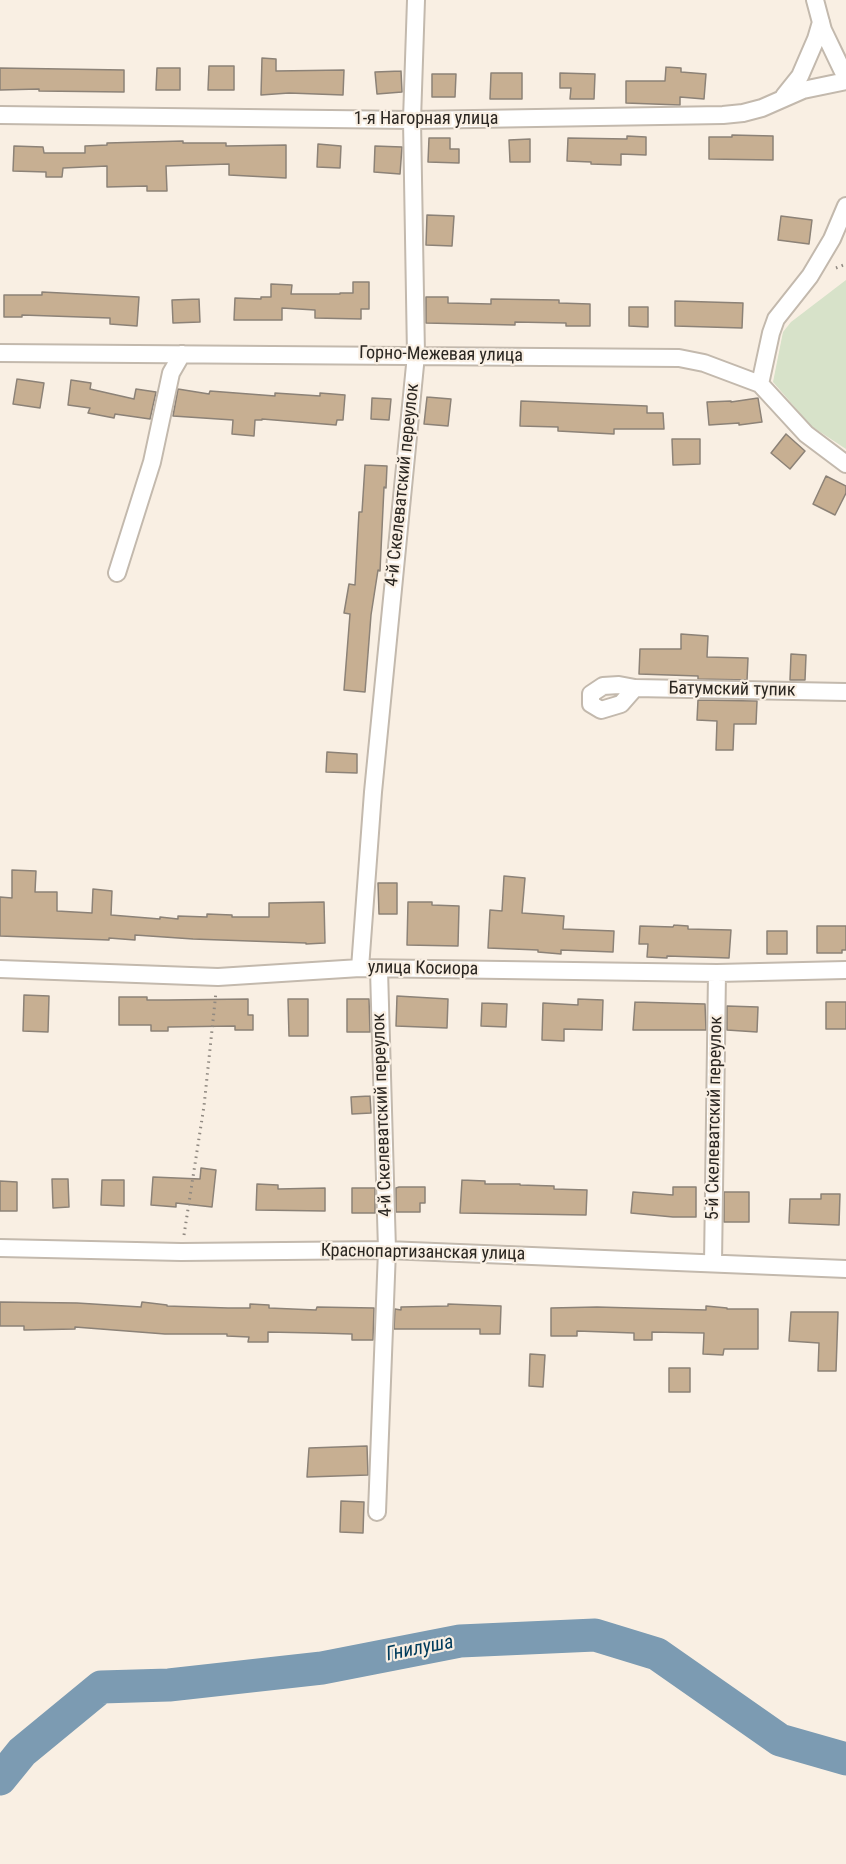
<!DOCTYPE html>
<meta charset="utf-8">
<style>
body{margin:0}
canvas{display:block;background:#f9efe3}
</style>
<canvas width="846" height="1864"></canvas>
<script>
const g = document.querySelector('canvas').getContext('2d');
g.lineJoin = 'round';
function paint(path, color) { g.fillStyle = color; g.fill(path, 'evenodd'); }
const poly = rows => new Path2D(rows.map(r => 'M' + r).join(''));
function trace(path, color, width, dash) { g.strokeStyle = color; g.lineWidth = width; g.lineCap = dash ? 'butt' : 'round'; g.setLineDash(dash || []); g.stroke(path); }
function write(font, color, halo, rows, align = 'center') {
  g.font = font + ' "Roboto Condensed",sans-serif'; g.lineWidth = 4.5; g.setLineDash([]); g.textBaseline = 'middle'; g.strokeStyle = halo; g.fillStyle = color; for (const [text, x, y, turn = 0] of rows) {
    g.save(); g.translate(x, y); g.rotate((+turn || 0) * Math.PI / 180); g.textAlign = isNaN(turn) ? turn : align; if (halo) g.strokeText(text, 0, 0); g.fillText(text, 0, 0); g.restore();
  }
}
paint(poly([
 [846,280,846,449,811,426,773,382,783,332,791,322]
]), '#d7e2c9');
trace(poly([
 [0,1779,22,1752,101,1687,169,1685,322,1668,460,1641,595,1635,657,1654,780,1740,846,1759]
]), '#7c9bb2', 33);
const building = poly([
 [262,58,276,59,276,71,344,70,343,95,289,93,261,95,262,58],
 [209,66,234,66,234,90,208,90,209,66],
 [666,67,681,68,681,72,706,74,704,99,680,97,680,105,626,103,626,81,665,81,666,67],
 [0,68,124,70,124,92,39,91,39,89,0,90,0,68],
 [157,68,180,68,180,90,156,90,157,68],
 [401,71,402,92,377,94,375,72,401,71],
 [491,73,522,73,522,99,490,99,491,73],
 [560,73,595,74,594,99,570,99,571,88,560,88,560,73],
 [432,74,456,74,455,97,432,97,432,74],
 [732,135,773,136,773,160,709,159,709,137,732,137,732,135],
 [627,136,646,137,646,155,621,154,621,165,591,164,591,162,567,161,568,138,627,139,627,136],
 [429,138,450,138,450,149,459,149,459,163,428,162,429,138],
 [530,139,530,162,510,162,509,140,530,139],
 [183,141,183,143,226,143,226,146,286,145,286,178,229,175,229,164,166,166,167,191,147,191,147,186,107,187,107,166,63,168,62,177,46,177,46,172,13,171,14,146,43,147,44,153,85,153,85,146,107,145,107,143,183,141],
 [318,144,341,146,340,168,317,167,318,144],
 [375,146,402,147,400,174,374,172,375,146],
 [427,215,454,216,452,246,426,245,427,215],
 [781,216,812,220,809,244,778,240,781,216],
 [353,282,369,282,369,309,361,309,361,319,315,318,315,310,282,308,282,320,234,320,235,298,261,299,261,297,271,297,271,284,292,285,291,294,340,294,340,293,353,293,353,282],
 [42,292,139,297,137,326,110,324,110,318,22,315,22,317,4,317,4,295,42,295,42,292],
 [426,297,448,297,448,303,491,304,491,299,559,300,559,303,590,304,590,326,566,326,566,323,515,322,515,325,426,323,426,297],
 [199,299,200,322,173,323,172,300,199,299],
 [675,301,743,303,742,328,675,326,675,301],
 [629,307,648,307,648,327,629,326,629,307],
 [17,379,44,383,40,408,13,404,17,379],
 [71,380,91,383,90,389,134,399,136,389,156,392,150,419,115,414,114,418,88,413,90,408,68,405,71,380],
 [178,389,209,394,210,391,275,396,275,393,320,396,320,393,345,395,343,420,337,420,336,425,262,419,262,420,255,420,254,436,232,434,233,420,173,416,178,389],
 [427,397,451,399,448,426,424,424,427,397],
 [372,398,391,399,389,420,371,419,372,398],
 [758,398,762,422,739,425,739,423,709,425,707,402,731,401,731,402,758,398],
 [521,401,647,406,647,413,663,413,664,429,614,429,614,434,558,431,558,427,520,426,521,401],
 [786,434,805,451,790,469,771,453,786,434],
 [672,439,700,439,700,464,673,465,672,439],
 [365,465,387,466,386,488,384,487,380,571,378,570,371,615,365,692,344,690,350,614,344,613,349,584,355,585,359,512,362,512,365,465],
 [826,476,846,486,846,493,835,515,813,504,826,476],
 [681,634,708,636,707,657,748,658,747,680,698,679,698,676,639,674,640,649,681,649,681,634],
 [791,654,806,655,805,680,790,680,791,654],
 [698,700,757,701,756,724,734,724,733,750,716,750,717,721,697,720,698,700],
 [327,752,357,754,357,773,326,772,327,752],
 [12,870,36,871,35,892,57,892,57,911,92,913,93,889,112,891,111,915,160,919,160,917,178,919,178,916,207,917,207,914,232,915,232,917,269,917,269,903,324,902,325,943,306,944,306,943,193,939,135,935,135,940,109,938,109,940,0,936,0,897,12,898,12,870],
 [504,876,525,878,522,913,564,916,563,929,614,931,613,952,561,950,561,954,538,952,538,950,488,948,490,910,502,911,504,876],
 [378,883,397,883,397,914,379,914,378,883],
 [408,902,432,902,432,905,459,906,458,946,407,945,408,902],
 [674,925,688,926,688,929,731,930,729,958,667,956,667,958,647,957,648,944,639,944,640,926,673,927,674,925],
 [817,926,846,926,846,950,842,950,842,953,817,953,817,926],
 [767,931,787,931,787,954,767,954,767,931],
 [24,995,49,996,48,1032,23,1031,24,995],
 [397,996,448,999,447,1028,396,1026,397,996],
 [119,997,147,997,147,1000,168,1000,248,999,248,1015,253,1015,253,1030,235,1030,235,1026,168,1027,168,1031,151,1031,151,1025,119,1025,119,997],
 [288,999,308,999,308,1036,289,1036,288,999],
 [347,999,369,999,370,1032,347,1032,347,999],
 [578,999,603,1000,602,1030,564,1029,564,1041,542,1040,543,1003,578,1005,578,999],
 [635,1002,705,1004,706,1030,633,1030,635,1002],
 [826,1002,846,1002,846,1029,826,1029,826,1002],
 [482,1003,507,1004,506,1027,481,1026,482,1003],
 [727,1006,758,1007,757,1032,727,1030,727,1006],
 [370,1096,371,1113,352,1114,351,1097,370,1096],
 [201,1168,216,1170,212,1207,176,1203,176,1207,151,1205,153,1177,200,1179,201,1168],
 [52,1179,68,1179,69,1207,53,1208,52,1179],
 [102,1180,124,1180,124,1206,101,1205,102,1180],
 [462,1180,485,1181,485,1184,520,1184,520,1185,554,1186,554,1189,587,1190,586,1215,460,1213,462,1180],
 [0,1181,17,1182,17,1211,0,1211,0,1181],
 [257,1184,278,1185,278,1189,325,1188,325,1211,256,1210,257,1184],
 [399,1187,425,1187,425,1203,420,1203,420,1212,396,1212,396,1188,399,1187],
 [673,1187,696,1187,696,1217,673,1217,631,1213,633,1192,673,1195,673,1187],
 [352,1188,375,1188,375,1213,352,1213,352,1188],
 [724,1192,749,1192,749,1222,724,1222,724,1192],
 [821,1194,840,1194,839,1225,789,1223,790,1199,821,1199,821,1194],
 [0,1302,77,1303,141,1307,142,1302,167,1305,167,1306,228,1308,250,1308,250,1304,269,1305,269,1308,316,1310,317,1307,374,1308,373,1340,352,1340,352,1334,316,1333,268,1332,268,1342,248,1342,249,1337,227,1336,227,1334,165,1334,75,1327,75,1329,24,1330,24,1326,0,1326,0,1302],
 [448,1304,501,1306,500,1334,480,1334,480,1329,394,1329,395,1309,401,1310,401,1307,448,1306,448,1304],
 [706,1306,727,1308,727,1309,758,1309,758,1349,724,1349,723,1355,703,1354,704,1333,652,1332,652,1340,634,1340,634,1333,577,1331,577,1336,551,1336,551,1308,597,1307,706,1310,706,1306],
 [791,1312,838,1312,836,1371,818,1371,819,1343,789,1341,791,1312],
 [530,1354,545,1355,543,1387,529,1386,530,1354],
 [669,1368,690,1368,690,1392,669,1392,669,1368],
 [367,1446,368,1475,307,1477,309,1448,367,1446],
 [341,1501,364,1502,363,1533,340,1532,341,1501]
]);
paint(building, '#c7af92');
trace(building, '#8c8277', 1.5);
const street = poly([
 [815,0,823,30,846,78],
 [784,96,800,76,816,39,821,22],
 [0,115,412,120,723,115,743,113,762,108,803,90,846,81],
 [0,353,679,358,704,363,760,384,806,434,846,464],
 [760,384,771,333,776,319,810,276,832,239,846,206],
 [117,573,152,462,171,373,182,354],
 [635,688,621,704,601,710,591,704,591,694,603,686,619,685,635,688,846,692],
 [360,968,373,792,416,355,412,120,416,0],
 [0,969,218,977,360,968,717,973,846,970],
 [0,1248,181,1252,387,1250,846,1269],
 [713,1263,717,973],
 [377,1512,387,1250,379,970]
]);
trace(street, '#c3b9ad', 20);
trace(poly([
 [836,268,846,264],
 [184,1235,204,1106,216,992]
]), '#908981', 3, [1.5, 4.5]);
trace(street, '#fff', 16);
write('18px', '#2a2621', '#f9efe3', [
 ["1-я Нагорная улица",426,119],
 ["Горно-Межевая улица",441,355,1],
 ["4-й Скелеватский переулок",403,485,-84],
 ["Батумский тупик",732,690,1],
 ["улица Косиора",423,969,1],
 ["4-й Скелеватский переулок",383,1115,-92],
 ["5-й Скелеватский переулок",715,1118,-89],
 ["Краснопартизанская улица",423,1253,1]
]);
write('italic 20px', '#003b5b', '#f9efe3', [
 ["Гнилуша",420,1649,-11]
]);
</script>
